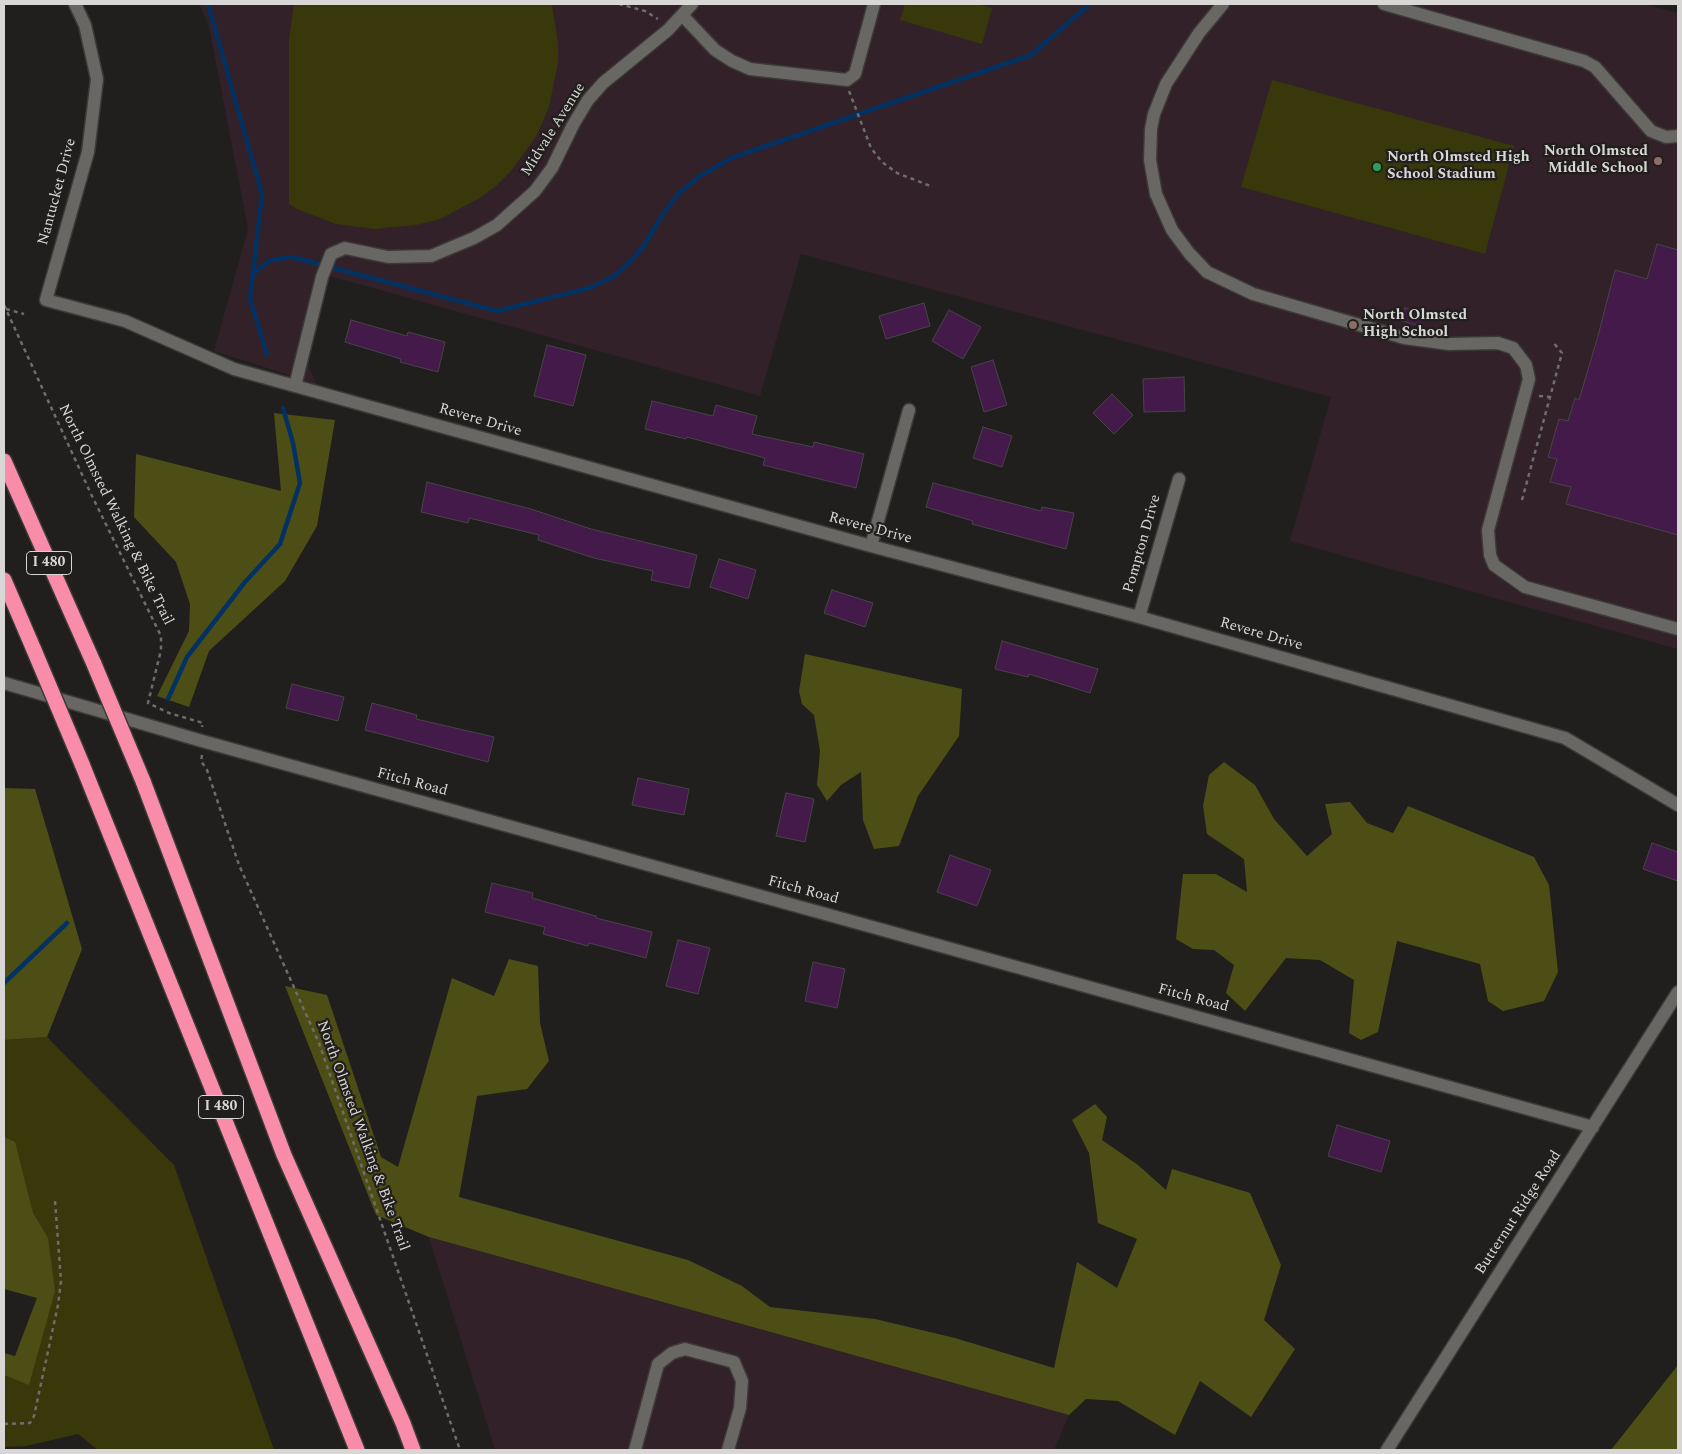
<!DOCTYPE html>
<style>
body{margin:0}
#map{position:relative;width:1682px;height:1454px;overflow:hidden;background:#211f1d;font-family:Spectral,serif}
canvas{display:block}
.frame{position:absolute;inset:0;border:5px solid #d8d7d5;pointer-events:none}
</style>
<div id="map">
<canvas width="1682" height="1454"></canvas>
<div class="frame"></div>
</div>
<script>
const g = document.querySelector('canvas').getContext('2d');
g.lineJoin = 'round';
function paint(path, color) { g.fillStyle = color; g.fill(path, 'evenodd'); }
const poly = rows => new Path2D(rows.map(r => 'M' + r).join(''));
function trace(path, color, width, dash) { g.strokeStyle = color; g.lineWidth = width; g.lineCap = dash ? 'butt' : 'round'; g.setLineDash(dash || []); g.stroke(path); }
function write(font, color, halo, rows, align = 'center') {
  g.font = font + ' Spectral,serif'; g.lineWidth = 4.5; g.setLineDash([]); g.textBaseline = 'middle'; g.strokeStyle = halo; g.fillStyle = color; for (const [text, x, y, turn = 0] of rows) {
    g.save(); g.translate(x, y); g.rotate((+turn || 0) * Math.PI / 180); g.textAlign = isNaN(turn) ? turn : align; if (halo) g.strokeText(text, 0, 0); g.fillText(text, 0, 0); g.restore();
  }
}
paint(poly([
 [199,4,1644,4,1678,13,1678,649,1290,541,1331,397,801,254,760,396,330,276,309,360,309,368,317,384,214,351,248,229,209,26],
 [429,1237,1069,1415,1054,1450,495,1450]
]), '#322129');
paint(poly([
 [294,4,552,5,558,43,558,63,549,107,537,135,511,171,497,185,480,198,440,219,416,225,374,229,336,224,297,209,289,204,289,39],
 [905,4,977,4,992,8,982,44,900,20],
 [1272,80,1514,146,1485,254,1241,187],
 [47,1037,174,1165,274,1450,98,1450,78,1434,26,1446,4,1447,4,1375,23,1380,44,1297,4,1143,4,1040]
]), '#38380b');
paint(poly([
 [274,413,335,420,317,526,285,581,209,651,189,707,157,696,189,631,190,604,176,562,134,517,136,454,281,491],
 [805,654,962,689,959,736,918,796,899,846,874,849,863,820,861,772,841,785,827,801,817,785,820,751,814,715,802,704,799,691],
 [1224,762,1255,785,1274,819,1307,856,1332,834,1325,804,1350,802,1367,823,1393,833,1408,806,1534,857,1549,885,1558,972,1544,1001,1503,1011,1488,1001,1480,964,1397,941,1378,1032,1361,1040,1349,1033,1354,980,1320,960,1286,958,1245,1011,1226,993,1234,965,1214,950,1193,949,1176,939,1183,874,1216,874,1247,892,1244,859,1207,834,1203,806,1209,775],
 [4,788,35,789,82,949,47,1037,4,1040],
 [509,959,538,966,540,1023,549,1061,527,1089,477,1096,459,1197,688,1260,742,1286,770,1307,875,1319,955,1338,1054,1368,1077,1262,1117,1288,1137,1239,1098,1223,1089,1153,1072,1120,1095,1104,1107,1117,1102,1140,1138,1165,1166,1190,1172,1169,1250,1193,1281,1265,1264,1320,1295,1349,1251,1417,1200,1381,1175,1435,1118,1401,1086,1399,1069,1415,429,1237,376,1215,285,986,327,995,381,1157,398,1167,452,978,494,996],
 [4,1137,15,1142,33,1213,48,1238,55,1291,29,1385,4,1375,4,1353,15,1356,37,1298,4,1289],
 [1678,1365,1678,1450,1611,1450]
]), '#4d4e15');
trace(poly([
 [208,4,262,194,250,299,267,354],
 [253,273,271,260,292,257,497,311,589,288,613,277,630,262,645,244,663,214,679,193,700,176,731,158,1031,55,1090,4],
 [168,699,187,657,245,582,280,544,300,483,293,443,283,408],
 [4,983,67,923]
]), '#033262', 4.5);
const building = poly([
 [1657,244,1678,250,1678,535,1566,504,1571,487,1550,482,1557,459,1548,457,1559,419,1568,421,1575,398,1579,400,1598,336,1615,270,1647,279,1657,244],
 [924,303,930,326,886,339,879,316,924,303],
 [1405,308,1423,313,1420,326,1402,321,1405,308],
 [949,310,981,327,963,359,932,341,949,310],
 [351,320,407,336,408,332,445,342,438,372,400,362,401,359,345,342,351,320],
 [547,345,586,355,573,406,534,396,547,345],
 [993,360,1007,405,984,412,971,367,993,360],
 [1184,377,1185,411,1144,412,1143,379,1184,377],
 [1112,394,1133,415,1114,434,1093,413,1112,394],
 [652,401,713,416,716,405,757,416,752,434,813,447,814,442,864,454,856,488,763,465,765,458,687,437,686,439,645,429,652,401],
 [983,427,1012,436,1002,467,973,458,983,427],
 [427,482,531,509,591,529,697,555,689,588,651,580,653,571,594,558,538,540,539,535,469,518,468,523,421,512,427,482],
 [933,483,1041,511,1042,507,1074,513,1066,549,972,524,973,521,926,507,933,483],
 [719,559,756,570,748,599,710,587,719,559],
 [832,590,873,603,865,627,824,613,832,590],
 [1002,641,1098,669,1090,693,1029,674,1028,677,995,669,1002,641],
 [292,684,344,697,338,721,286,708,292,684],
 [372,703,417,715,416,719,494,737,488,762,365,730,372,703],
 [638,778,689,789,684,815,632,805,638,778],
 [786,793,814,799,805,842,776,836,786,793],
 [1652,843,1678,852,1678,881,1643,869,1652,843],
 [950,855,991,870,977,906,937,892,950,855],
 [492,883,533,893,532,898,596,916,596,918,652,932,646,958,589,943,588,946,543,934,545,927,485,912,492,883],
 [678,940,710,948,698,994,666,986,678,940],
 [813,962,845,969,837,1008,805,1001,813,962],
 [1337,1125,1390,1141,1381,1172,1328,1156,1337,1125]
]);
paint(building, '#441a4b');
trace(building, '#474447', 1);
const minor = poly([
 [75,4,85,25,97,79,88,152,46,300,125,321,234,369,871,546,1139,617,1565,738,1678,805],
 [1223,4,1199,33,1166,84,1154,114,1151,129,1150,160,1156,194,1172,230,1189,253,1207,272,1253,294,1404,338,1449,344,1498,343,1513,348,1526,365,1529,379,1488,530,1490,555,1494,565,1525,587,1678,629],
 [1384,4,1584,61,1595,67,1651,131,1666,137,1678,136],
 [682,15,715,50,732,61,750,69,847,80,855,74,874,4],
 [295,386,322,277,331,254,345,248,388,257,431,256,474,238,497,225,535,191,552,168,573,125,588,100,603,83,668,30,692,4],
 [871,546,909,410],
 [1139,617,1179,479],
 [4,683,202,741,1593,1127],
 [635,1450,658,1364,672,1353,685,1349,734,1362,742,1381,740,1408,728,1450],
 [1387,1450,1678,992]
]);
const highway = poly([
 [4,461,94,664],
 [4,580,34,650],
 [82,764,357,1450],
 [143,781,284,1155,403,1423,413,1450]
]);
trace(minor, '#3b3a38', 15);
trace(highway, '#3b3a38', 18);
trace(poly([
 [619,4,645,11,658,19],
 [849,91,871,148,882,162,897,173,933,187],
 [4,305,91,494,161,636,161,650,148,703,169,713,203,723,202,727],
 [6,309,24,314],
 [1539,396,1550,397],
 [1522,500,1562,353,1552,341],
 [202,755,201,761,207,770,239,865,319,1043,460,1450],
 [4,1424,30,1423,34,1416,58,1305,61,1281,55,1201]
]), '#6f6d6b', 2.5, [4, 4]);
trace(minor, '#686764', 12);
trace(highway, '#f98ca8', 15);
const highwayBridge = poly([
 [34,650,82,764],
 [94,664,143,781]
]);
trace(highwayBridge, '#3b3a38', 18, []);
trace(highwayBridge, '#f98ca8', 15);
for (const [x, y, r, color] of [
 [1658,161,5,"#8d6e63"],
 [1377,167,5,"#2e9e5b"],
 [1353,325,5,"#8d6e63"]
]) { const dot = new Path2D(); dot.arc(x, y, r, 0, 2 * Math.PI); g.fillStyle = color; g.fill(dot); trace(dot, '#211f1d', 2); }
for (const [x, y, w] of [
 [49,563,45],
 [221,1107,45]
]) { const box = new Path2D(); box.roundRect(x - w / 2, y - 11.5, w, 23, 4); g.fillStyle = '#211f1d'; g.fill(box); trace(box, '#d8d7d5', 1); }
write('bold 14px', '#d8d7d5', null, [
 ["I 480",49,563],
 ["I 480",221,1107]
]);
write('15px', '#d8d7d5', '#211f1d', [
 ["Midvale Avenue",554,130,-58],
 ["Nantucket Drive",58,192,-75],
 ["Revere Drive",480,421,16],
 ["North Olmsted Walking & Bike Trail",115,515,64],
 ["Revere Drive",870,529,15],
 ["Pompton Drive",1143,544,-74],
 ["Revere Drive",1261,635,16],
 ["Fitch Road",412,783,15],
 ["Fitch Road",803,891,15],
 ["Fitch Road",1193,999,15],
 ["North Olmsted Walking & Bike Trail",362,1136,70],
 ["Butternut Ridge Road",1519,1213,-57]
]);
write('bold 15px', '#d8d7d5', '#211f1d', [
 ["North Olmsted",1648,152,"right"],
 ["Middle School",1648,169,"right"],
 ["North Olmsted High",1387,158],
 ["School Stadium",1387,175],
 ["North Olmsted",1363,316],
 ["High School",1363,333]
], 'left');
</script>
